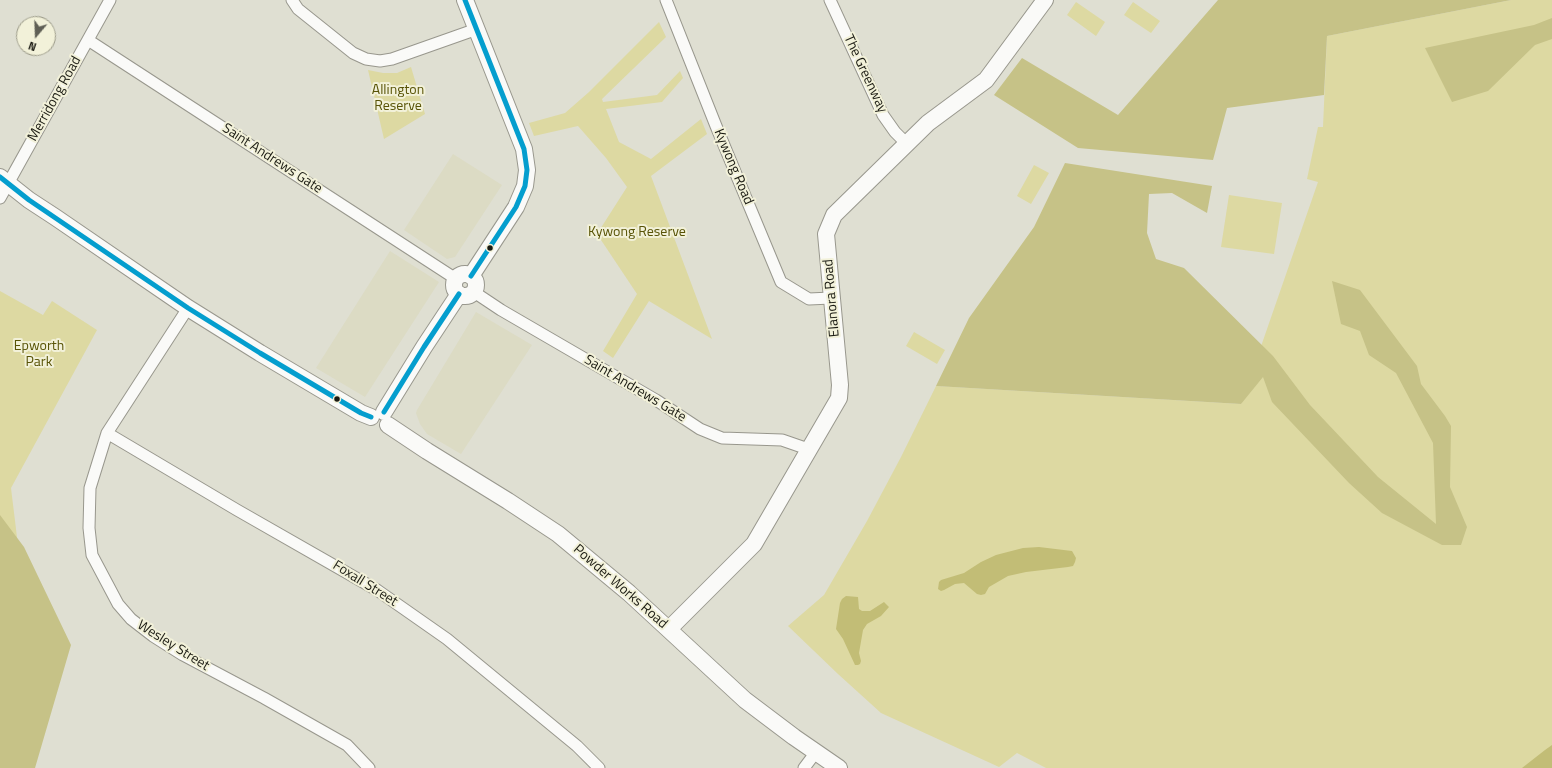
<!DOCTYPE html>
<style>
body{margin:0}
#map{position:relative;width:1552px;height:768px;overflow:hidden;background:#dfdfd2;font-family:"Titillium Web",sans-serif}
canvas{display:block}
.north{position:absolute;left:16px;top:16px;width:40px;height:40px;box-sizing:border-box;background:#f2f1d9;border:1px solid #9c9b89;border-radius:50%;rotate:199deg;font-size:11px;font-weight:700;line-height:16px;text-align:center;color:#1a1a12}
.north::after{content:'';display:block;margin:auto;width:14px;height:18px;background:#5f5f55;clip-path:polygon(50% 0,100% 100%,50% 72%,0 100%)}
</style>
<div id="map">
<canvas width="1552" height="768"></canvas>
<div class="north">N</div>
</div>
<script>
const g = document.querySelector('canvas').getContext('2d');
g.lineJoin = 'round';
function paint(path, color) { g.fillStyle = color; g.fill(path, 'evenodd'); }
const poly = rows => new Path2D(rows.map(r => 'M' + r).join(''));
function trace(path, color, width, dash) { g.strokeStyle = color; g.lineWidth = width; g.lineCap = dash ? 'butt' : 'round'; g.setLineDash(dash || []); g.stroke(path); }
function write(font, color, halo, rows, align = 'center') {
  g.font = font + ' "Titillium Web",sans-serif'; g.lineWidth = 4; g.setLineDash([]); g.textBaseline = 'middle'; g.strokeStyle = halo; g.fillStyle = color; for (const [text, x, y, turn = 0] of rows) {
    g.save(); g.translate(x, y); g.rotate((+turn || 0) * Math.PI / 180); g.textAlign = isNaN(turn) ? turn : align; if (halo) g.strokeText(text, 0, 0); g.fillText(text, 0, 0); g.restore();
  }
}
paint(poly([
 [453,154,502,185,455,257,447,259,404,230],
 [390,251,439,282,365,397,316,368],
 [476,312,532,345,461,454,427,434,420,424,416,413,417,410]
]), '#dcdbc4');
paint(poly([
 [1511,0,1552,0,1552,768,1046,768,1017,753,999,767,881,713,838,674,788,626,824,595,867,521,901,457,936,386,1241,404,1318,182,1307,179,1318,127,1323,127,1327,36],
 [1076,2,1105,22,1096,36,1067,15],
 [1133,2,1160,21,1151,33,1124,15],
 [659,22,666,37,602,99,603,102,657,95,680,71,683,78,662,102,606,109,619,142,651,159,701,119,707,134,651,176,712,339,649,301,613,358,603,351,637,294,597,234,627,187,606,158,578,126,534,136,529,123,565,113,589,92],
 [411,67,425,114,384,139,368,70,383,73,397,73],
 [1034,165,1049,173,1031,204,1017,196],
 [1229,195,1282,203,1274,254,1221,247],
 [0,291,43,315,52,301,97,330,11,488,21,570,0,581],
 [914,332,945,350,937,364,906,346]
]), '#ddd9a2');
paint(poly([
 [1218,0,1511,0,1327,36,1324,95,1227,108,1213,160,1078,148,994,95,1022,58,1118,115],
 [1552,18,1552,39,1535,45,1488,91,1452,102,1425,48,1534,25],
 [1065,163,1212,186,1207,213,1172,193,1149,194,1147,233,1156,259,1184,268,1273,356,1310,405,1378,477,1436,524,1433,443,1396,373,1369,355,1360,331,1341,324,1332,281,1360,290,1417,366,1421,384,1445,416,1451,426,1450,487,1467,527,1461,545,1442,545,1382,513,1349,483,1272,402,1263,377,1241,404,936,386,969,318,1034,227],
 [0,515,24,547,71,645,35,768,0,768]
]), '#c6c287');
paint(poly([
 [1039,547,1072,551,1076,558,1075,562,1073,566,1068,567,1026,572,1008,576,989,587,985,594,981,595,977,594,964,583,955,584,944,590,941,591,938,589,939,582,941,580,964,573,981,562,996,555,1023,548],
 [846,596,858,597,859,609,862,611,870,611,884,602,889,607,881,616,867,624,863,630,859,653,861,661,860,664,858,665,855,665,843,639,836,629,840,603,842,599],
 [1552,745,1552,768,1522,768,1545,750]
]), '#c2bd76');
const street = poly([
 [292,0,298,9,353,53,366,59,380,61,392,59,477,29],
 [666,0,716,126,781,282,809,299,831,298],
 [830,0,883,115,895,132,906,143],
 [88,40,456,279],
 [0,198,110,0],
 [474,292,501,310,656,400,700,429,722,438,782,440,808,449],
 [188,308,107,433,90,488,89,528,92,555,118,604,131,619,153,636,183,655,264,698,347,745,369,768],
 [107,433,237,510,377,590,447,639,577,746,599,768],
 [804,768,816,752]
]);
const secondary = poly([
 [465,0,524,149,527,170,525,186,516,207,471,276],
 [0,177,29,200,55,217,188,308,260,353,361,413,371,417],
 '454 285a11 11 0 1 1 22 0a11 11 0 1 1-22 0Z',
 [384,412,424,347,459,294],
 [388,425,427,451,508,501,558,534,629,593,745,700,794,737,839,768],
 [669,629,754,544,839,398,840,385,826,234,834,215,928,123,986,80,1045,0]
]);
trace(street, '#98978d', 13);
trace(secondary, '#98978d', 18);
trace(street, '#fafaf8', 11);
trace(secondary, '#fafaf8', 16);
trace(poly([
 [465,0,524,149,527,170,525,186,516,207,471,276],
 [0,177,29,200,188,308,260,353,361,413,371,417],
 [384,412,424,347,459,294]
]), '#049ece', 5);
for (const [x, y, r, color] of [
 [490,248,3.5,"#1a1a12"],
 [337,399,3.5,"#1a1a12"]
]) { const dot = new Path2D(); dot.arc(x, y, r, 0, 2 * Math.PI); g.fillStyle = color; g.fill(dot); trace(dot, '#f2f1d9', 1.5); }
write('14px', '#1a1a12', '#f2f1d9', [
 ["The Greenway",865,74,65],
 ["Merridong Road",55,99,-61],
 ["Saint Andrews Gate",272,159,33],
 ["Kywong Road",733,167,67],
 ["Elanora Road",832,298,-95],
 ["Saint Andrews Gate",635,389,31],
 ["Foxall Street",365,584,32],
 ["Powder Works Road",620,587,41],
 ["Wesley Street",173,646,32]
]);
write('14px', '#585306', '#f2f1d9', [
 ["Allington",398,91],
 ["Reserve",398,107],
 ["Kywong Reserve",637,233],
 ["Epworth",39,347],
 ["Park",39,363]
]);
</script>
